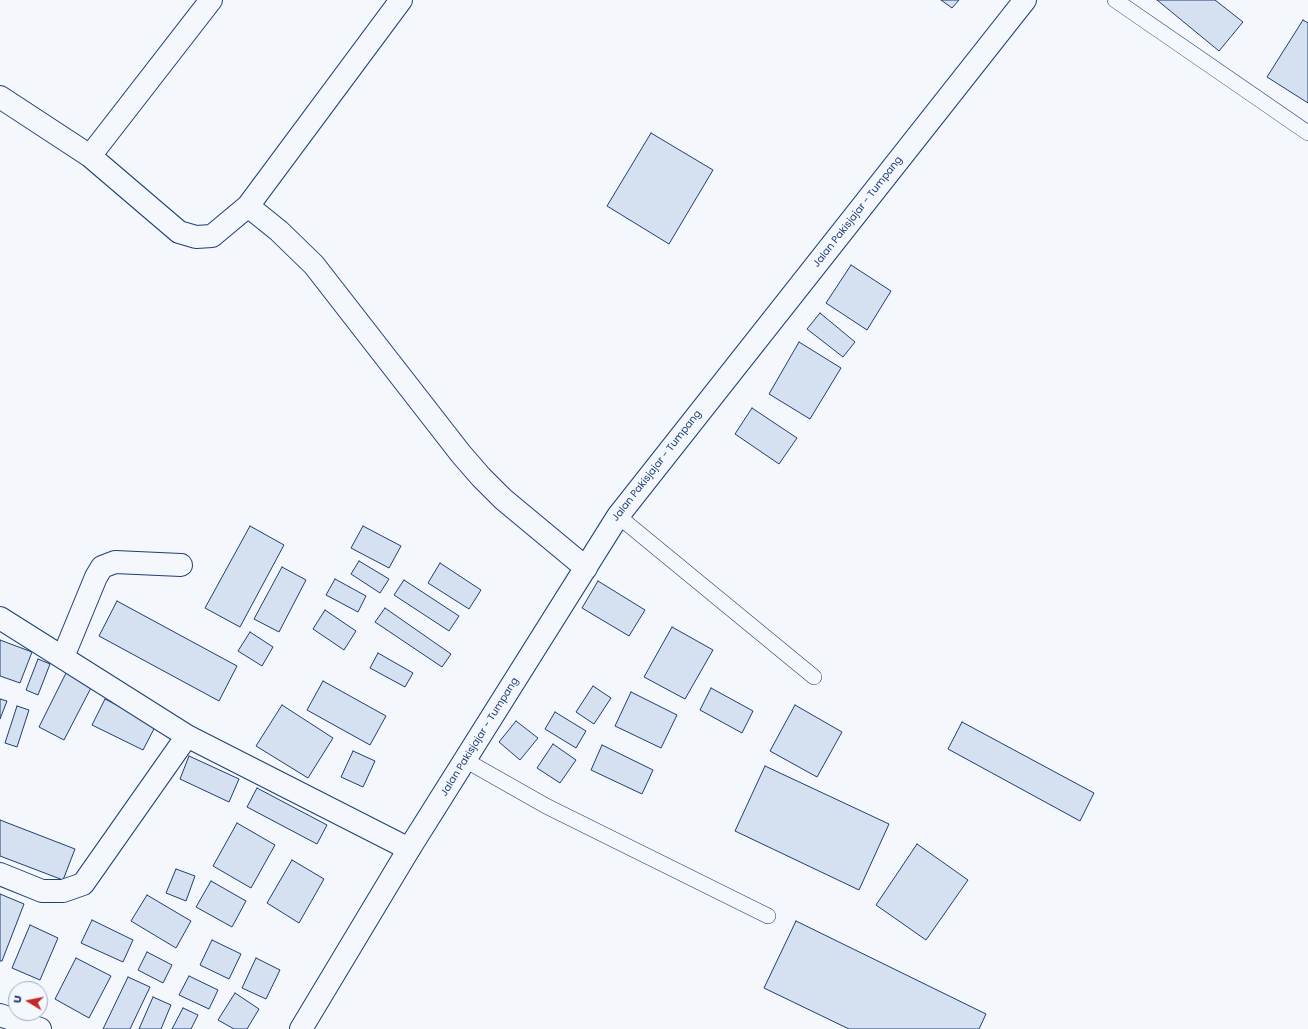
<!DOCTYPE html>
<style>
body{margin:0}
#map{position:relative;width:1308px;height:1029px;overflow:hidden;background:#f4f7fb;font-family:Poppins,sans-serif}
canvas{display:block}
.north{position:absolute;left:8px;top:981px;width:40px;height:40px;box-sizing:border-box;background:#f4f7fb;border:1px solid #9eadc5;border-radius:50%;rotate:280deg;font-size:11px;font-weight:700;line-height:16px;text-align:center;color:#1d3f73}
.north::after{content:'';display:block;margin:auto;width:14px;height:18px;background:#c62828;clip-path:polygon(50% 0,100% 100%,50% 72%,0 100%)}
</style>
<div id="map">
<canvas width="1308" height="1029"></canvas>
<div class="north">U</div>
</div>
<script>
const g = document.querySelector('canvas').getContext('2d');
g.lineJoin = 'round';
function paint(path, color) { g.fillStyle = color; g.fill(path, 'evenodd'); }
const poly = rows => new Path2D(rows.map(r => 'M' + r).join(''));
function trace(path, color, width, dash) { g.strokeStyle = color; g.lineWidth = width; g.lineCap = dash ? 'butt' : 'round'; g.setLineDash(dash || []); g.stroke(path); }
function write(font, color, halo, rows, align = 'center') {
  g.font = font + ' Poppins,sans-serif'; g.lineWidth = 3; g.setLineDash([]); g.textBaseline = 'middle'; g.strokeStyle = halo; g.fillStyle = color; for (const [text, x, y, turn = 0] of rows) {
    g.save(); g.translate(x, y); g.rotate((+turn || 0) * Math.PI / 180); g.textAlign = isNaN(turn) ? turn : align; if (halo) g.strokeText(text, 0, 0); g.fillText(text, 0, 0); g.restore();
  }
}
const building = poly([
 [941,0,959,0,952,8,941,0],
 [1157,0,1215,0,1243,22,1219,51,1157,0],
 [1303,20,1308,23,1308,103,1267,77,1303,20],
 [651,133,713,170,669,244,607,206,651,133],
 [851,265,891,291,867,330,826,303,851,265],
 [820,313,855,342,843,357,807,329,820,313],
 [799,342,841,368,810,419,769,394,799,342],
 [752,408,797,438,779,464,735,434,752,408],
 [250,526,284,545,240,627,205,608,250,526],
 [363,526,401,546,389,568,351,548,363,526],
 [359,561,389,579,380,593,351,574,359,561],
 [440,563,481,590,469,609,428,583,440,563],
 [282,567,306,580,279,632,254,619,282,567],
 [335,579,366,596,358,612,326,595,335,579],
 [404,580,459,616,449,631,394,595,404,580],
 [598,581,645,610,629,636,582,608,598,581],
 [117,601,237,666,219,701,99,636,117,601],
 [385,608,451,654,442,667,375,622,385,608],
 [325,610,356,631,344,650,313,629,325,610],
 [672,627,713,650,685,699,644,677,672,627],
 [250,632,273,647,262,666,238,651,250,632],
 [0,640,32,652,20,683,0,676,0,640],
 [378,653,413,673,405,687,370,668,378,653],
 [38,659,50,664,38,695,26,690,38,659],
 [67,671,93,684,64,740,39,727,67,671],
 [323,681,386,716,370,745,307,710,323,681],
 [593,686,611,698,594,724,576,712,593,686],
 [711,688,753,711,742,733,700,710,711,688],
 [631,692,677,715,661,748,615,726,631,692],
 [0,699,7,701,0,719,0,699],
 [105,699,156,725,143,750,92,725,105,699],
 [282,705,333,738,308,778,256,746,282,705],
 [795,705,842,732,817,777,770,751,795,705],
 [17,706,29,710,17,747,5,743,17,706],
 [555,712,586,731,576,748,545,729,555,712],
 [516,721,538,738,520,760,499,742,516,721],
 [962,722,1094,793,1080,821,948,749,962,722],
 [553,744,576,760,560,783,537,768,553,744],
 [602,745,653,770,642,794,591,770,602,745],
 [353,751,375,761,363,787,341,777,353,751],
 [189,756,239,779,229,802,180,779,189,756],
 [765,766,889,824,859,890,735,831,765,766],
 [257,788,327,825,317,844,247,807,257,788],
 [0,820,75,849,63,880,0,856,0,820],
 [237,823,275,845,251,888,213,866,237,823],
 [917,844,968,880,926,940,876,905,917,844],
 [292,860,324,879,299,923,267,903,292,860],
 [176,869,195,876,186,901,166,893,176,869],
 [211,881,246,901,232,927,196,907,211,881],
 [0,894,24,904,2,961,0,961,0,894],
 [147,895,191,921,176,948,131,921,147,895],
 [92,920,133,940,123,962,81,943,92,920],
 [796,921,986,1014,979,1029,849,1029,764,988,796,921],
 [30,925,58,938,40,980,12,968,30,925],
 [212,940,241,954,229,979,200,965,212,940],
 [147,952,172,965,163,983,138,970,147,952],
 [76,958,111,976,89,1018,55,999,76,958],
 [256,958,280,970,266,999,242,988,256,958],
 [189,976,218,990,209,1009,179,995,189,976],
 [128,977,150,987,130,1029,103,1029,128,977],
 [235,993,259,1009,247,1029,234,1029,218,1020,235,993],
 [153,997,171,1005,161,1029,139,1029,153,997],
 [183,1008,198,1015,191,1029,172,1029,183,1008]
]);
paint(building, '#d5e0f0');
trace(building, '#1d3f73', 1);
const lane = poly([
 [1115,0,1308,133],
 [618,516,814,677],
 [465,760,546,806,768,916]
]);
const street = poly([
 [0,97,90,156,179,232,196,237,212,236,248,206,279,231,314,265,461,454,481,477,503,499,586,568],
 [90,156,211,0],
 [248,206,401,0],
 [0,618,187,736,409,849],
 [63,657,96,577,102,567,115,562,181,565],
 [0,874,42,891,63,891,83,884,187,736],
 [0,1015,40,1029]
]);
const primary = poly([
 [301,1029,409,849,618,516,1025,0]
]);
trace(lane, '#1d3f73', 16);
trace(street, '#1d3f73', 24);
trace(primary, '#1d3f73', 24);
trace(lane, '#f4f7fb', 15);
trace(street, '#f4f7fb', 22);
trace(primary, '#f4f7fb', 22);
write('10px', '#1d3f73', '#f4f7fb', [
 ["Jalan Pakisjajar - Tumpang",858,212,-52],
 ["Jalan Pakisjajar - Tumpang",657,466,-52],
 ["Jalan Pakisjajar - Tumpang",480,737,-58]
]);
</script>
